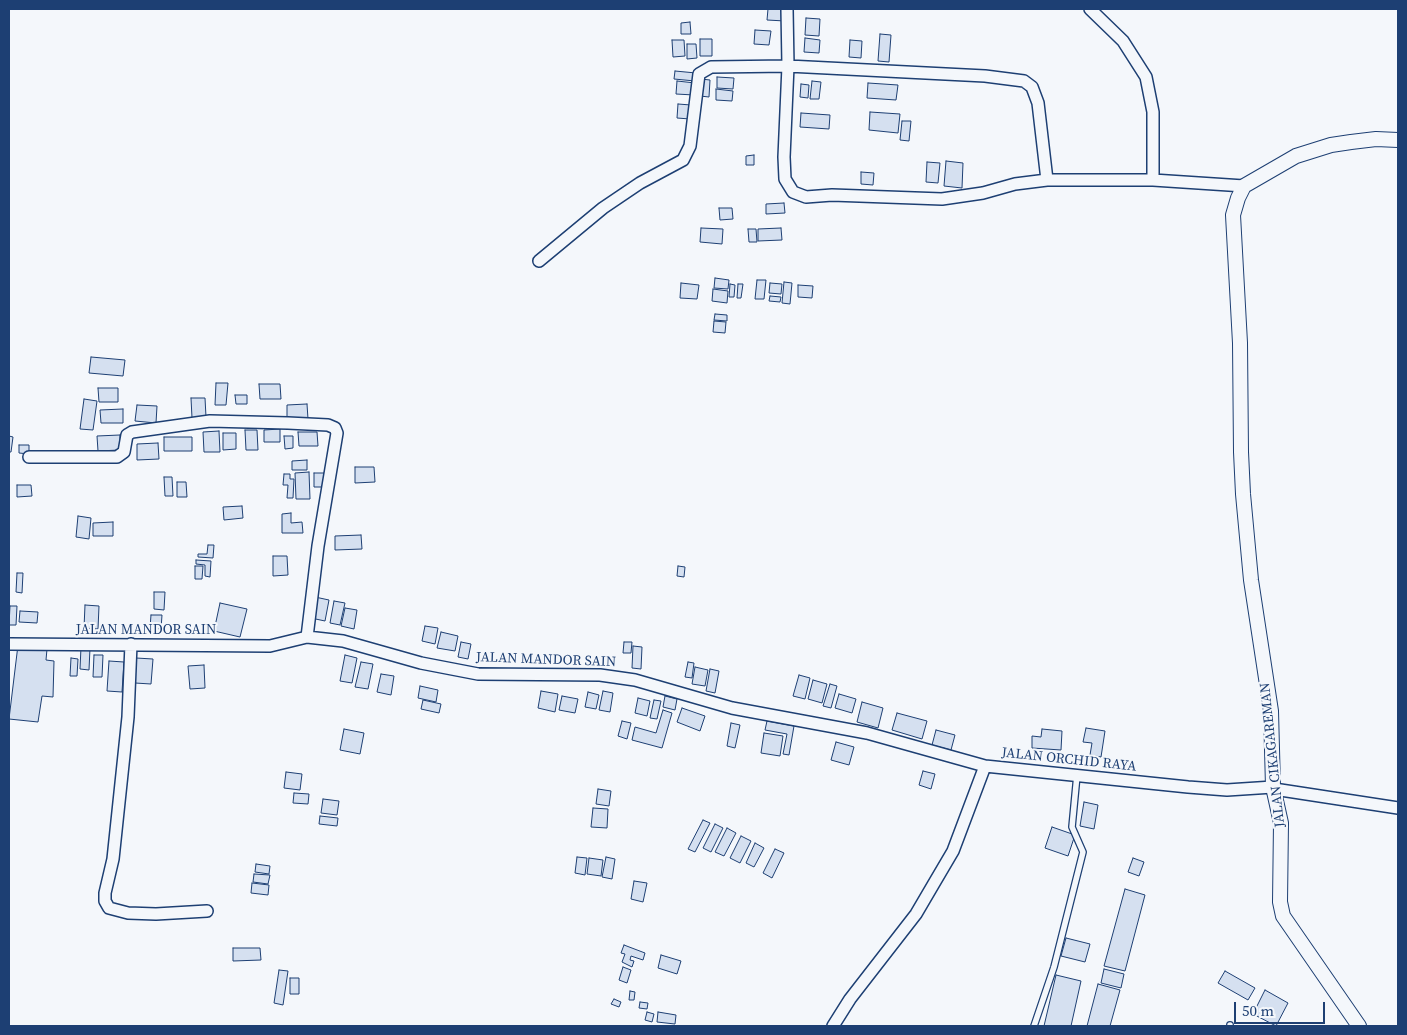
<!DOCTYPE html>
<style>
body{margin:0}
#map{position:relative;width:1407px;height:1035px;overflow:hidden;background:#f4f7fb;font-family:"Source Serif 4",serif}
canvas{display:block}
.frame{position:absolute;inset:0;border:10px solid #1d3f73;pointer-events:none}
.scale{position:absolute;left:1234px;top:1002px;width:91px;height:22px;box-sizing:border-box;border:2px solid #1d3f73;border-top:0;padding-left:6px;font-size:15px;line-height:18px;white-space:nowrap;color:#1d3f73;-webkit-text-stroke:4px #f4f7fb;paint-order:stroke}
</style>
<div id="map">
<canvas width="1407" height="1035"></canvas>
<div class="frame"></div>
<div class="scale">50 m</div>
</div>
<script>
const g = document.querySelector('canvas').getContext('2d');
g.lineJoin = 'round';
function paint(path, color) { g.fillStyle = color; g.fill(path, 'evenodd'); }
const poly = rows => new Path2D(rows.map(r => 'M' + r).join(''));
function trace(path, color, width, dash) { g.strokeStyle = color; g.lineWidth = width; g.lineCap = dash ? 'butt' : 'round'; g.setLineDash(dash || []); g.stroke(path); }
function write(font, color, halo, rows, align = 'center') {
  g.font = font + ' "Source Serif 4",serif'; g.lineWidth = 4; g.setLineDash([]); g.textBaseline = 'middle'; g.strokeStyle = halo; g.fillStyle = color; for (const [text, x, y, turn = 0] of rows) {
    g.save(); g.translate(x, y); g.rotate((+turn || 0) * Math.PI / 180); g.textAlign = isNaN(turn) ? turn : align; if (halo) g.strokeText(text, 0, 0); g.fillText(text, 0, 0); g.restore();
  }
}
const building = poly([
 [768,9,786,9,785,21,767,20,768,9],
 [806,18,820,19,819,36,805,35,806,18],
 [690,22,691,34,681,34,681,23,690,22],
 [755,30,771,31,769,45,754,44,755,30],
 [880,34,891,35,889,62,878,61,880,34],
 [805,38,820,40,819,53,804,52,805,38],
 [700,39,712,39,712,56,700,56,700,39],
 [672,40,684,40,685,56,673,57,672,40],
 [850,40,862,41,861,58,849,57,850,40],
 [687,44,696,44,697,58,687,59,687,44],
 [675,71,696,73,695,81,674,79,675,71],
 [717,77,734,78,733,89,717,88,717,77],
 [701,79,710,80,709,97,700,96,701,79],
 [677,81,695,83,694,95,676,94,677,81],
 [812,81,821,82,819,99,810,99,812,81],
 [868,83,898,85,896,100,867,98,868,83],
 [801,84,809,85,808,98,800,97,801,84],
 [716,89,733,91,732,101,716,100,716,89],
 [678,104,691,105,690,119,677,118,678,104],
 [870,112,900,114,898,133,869,130,870,112],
 [801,113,830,115,829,129,800,127,801,113],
 [902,121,911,121,909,141,900,140,902,121],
 [754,155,754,165,746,165,746,156,754,155],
 [946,161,963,163,962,188,944,186,946,161],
 [927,162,940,163,938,183,926,182,927,162],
 [861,172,874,173,873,185,861,184,861,172],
 [784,203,785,213,766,214,766,204,784,203],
 [719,208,732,208,733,219,720,220,719,208],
 [701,228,723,229,722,244,700,242,701,228],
 [781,228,782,240,758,241,758,229,781,228],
 [748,229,756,229,757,242,749,242,748,229],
 [715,278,729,280,728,289,714,288,715,278],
 [757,280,766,280,764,299,755,299,757,280],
 [784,282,792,283,790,304,782,303,784,282],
 [681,283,699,285,697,299,680,298,681,283],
 [770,283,782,284,781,294,769,293,770,283],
 [730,284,735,285,734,297,729,297,730,284],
 [738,284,743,284,741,298,737,298,738,284],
 [798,285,813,286,812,298,798,297,798,285],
 [713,289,728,291,727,303,712,301,713,289],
 [770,296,781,297,780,302,769,301,770,296],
 [715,314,727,315,727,321,714,320,715,314],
 [714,321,726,322,725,333,713,332,714,321],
 [91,357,125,360,123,376,89,373,91,357],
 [216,383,228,383,226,405,215,405,216,383],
 [259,384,280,384,281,399,260,399,259,384],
 [98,388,118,388,118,402,99,402,98,388],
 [235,395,247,395,247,404,236,404,235,395],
 [191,398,205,398,206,417,192,418,191,398],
 [84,399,97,401,93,430,80,429,84,399],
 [307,404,308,419,287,420,287,405,307,404],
 [137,405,157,406,156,423,135,421,137,405],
 [123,409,123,423,101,423,100,410,123,409],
 [280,429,280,442,264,442,264,430,280,429],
 [245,430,257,430,258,450,246,450,245,430],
 [219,431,220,452,204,452,203,432,219,431],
 [298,432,317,432,318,446,299,446,298,432],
 [223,433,236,433,236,449,223,450,223,433],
 [120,435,120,450,98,451,97,436,120,435],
 [9,436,13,437,11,452,9,452,9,436],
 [284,436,293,436,293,448,285,449,284,436],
 [164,437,192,437,192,451,164,451,164,437],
 [158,443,159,459,137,460,137,444,158,443],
 [19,445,29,445,29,454,19,453,19,445],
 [307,460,307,470,292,470,292,461,307,460],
 [355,467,374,467,375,482,355,483,355,467],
 [309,472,310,499,296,499,295,473,309,472],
 [314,473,324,473,325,487,314,487,314,473],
 [284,474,290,474,290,479,294,479,293,498,287,498,288,485,283,485,284,474],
 [164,477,172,477,173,496,165,496,164,477],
 [177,482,186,482,187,497,177,497,177,482],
 [17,485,31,485,32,496,17,497,17,485],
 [242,506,243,518,224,520,223,507,242,506],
 [291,513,291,523,302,522,303,533,282,533,282,514,291,513],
 [78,516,91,518,89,539,76,537,78,516],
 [113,522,113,536,93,536,93,523,113,522],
 [361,535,362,549,335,550,335,536,361,535],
 [208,545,214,545,213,558,198,557,198,554,207,554,208,545],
 [273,556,287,556,288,575,273,576,273,556],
 [196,560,211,561,210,577,205,576,205,565,196,564,196,560],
 [195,566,203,566,202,579,195,579,195,566],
 [678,566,685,567,684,577,677,576,678,566],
 [17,573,23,573,22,593,16,592,17,573],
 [154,592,165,592,164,610,154,609,154,592],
 [315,597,329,600,325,621,311,618,315,597],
 [334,601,345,603,340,625,330,623,334,601],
 [220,603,247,609,240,637,214,631,220,603],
 [85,605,99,606,98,629,84,628,85,605],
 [10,606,17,606,16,625,9,625,10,606],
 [345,608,357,610,354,629,341,626,345,608],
 [20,611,38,612,37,623,19,622,20,611],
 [151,615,162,615,161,629,150,628,151,615],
 [425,626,438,628,435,644,422,641,425,626],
 [441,632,458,636,455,651,437,648,441,632],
 [461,642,471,644,468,659,458,657,461,642],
 [624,642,632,642,631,653,623,653,624,642],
 [18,645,47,649,46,660,54,661,53,697,42,696,38,722,9,719,18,645],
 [633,646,642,647,641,669,632,668,633,646],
 [81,647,90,648,89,670,80,669,81,647],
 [94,655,103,655,102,677,93,677,94,655],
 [345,655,357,658,352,683,340,681,345,655],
 [71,658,78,659,77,676,70,676,71,658],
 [136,658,153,659,151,684,135,683,136,658],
 [109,661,124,662,122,692,107,691,109,661],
 [361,662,373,664,368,689,355,687,361,662],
 [688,662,694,663,692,678,685,677,688,662],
 [204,665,205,688,190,689,188,666,204,665],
 [695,667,708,670,705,686,692,684,695,667],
 [710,669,719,671,715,693,706,691,710,669],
 [381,674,394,676,391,695,377,692,381,674],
 [799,675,810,678,805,699,793,696,799,675],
 [813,680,827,684,822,703,808,699,813,680],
 [830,684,837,686,831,708,823,706,830,684],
 [420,686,438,690,436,702,418,698,420,686],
 [541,691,558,694,555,712,538,708,541,691],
 [603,691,613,693,610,712,599,710,603,691],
 [588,692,599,695,596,709,585,707,588,692],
 [839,694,856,699,852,713,835,708,839,694],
 [562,696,578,699,575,713,559,710,562,696],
 [665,696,677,699,675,710,663,707,665,696],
 [638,698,650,701,647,716,635,713,638,698],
 [423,700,441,704,439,713,421,709,423,700],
 [654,700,661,701,657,719,650,718,654,700],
 [862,702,883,708,878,728,857,722,862,702],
 [682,708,705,716,700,731,677,722,682,708],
 [663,710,672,713,662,748,632,740,635,727,656,733,663,710],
 [897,713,927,721,922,739,892,730,897,713],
 [622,721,631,723,627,739,618,736,622,721],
 [767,721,794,726,789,755,783,754,787,734,765,730,767,721],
 [731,723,740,725,735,748,727,746,731,723],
 [1086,728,1105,731,1101,757,1090,755,1092,743,1083,742,1086,728],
 [344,729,364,733,360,754,340,750,344,729],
 [1042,729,1062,731,1061,750,1032,748,1032,736,1041,737,1042,729],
 [936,730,955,735,951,750,932,745,936,730],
 [764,733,783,736,780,756,761,753,764,733],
 [836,742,854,747,849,765,831,760,836,742],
 [923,771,935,774,931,789,919,785,923,771],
 [286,772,302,774,300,790,284,788,286,772],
 [598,789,611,791,609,806,596,804,598,789],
 [294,793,309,794,308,804,293,803,294,793],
 [323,799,339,801,337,815,321,813,323,799],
 [1084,802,1098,805,1094,829,1080,826,1084,802],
 [593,808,608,809,607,828,591,827,593,808],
 [320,816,338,818,337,826,319,824,320,816],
 [703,820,710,823,695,852,688,849,703,820],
 [715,824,723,828,711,852,703,848,715,824],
 [1052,827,1075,835,1068,856,1045,848,1052,827],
 [727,828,736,833,724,856,715,852,727,828],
 [741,836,751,841,740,863,730,858,741,836],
 [755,843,764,848,754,867,746,863,755,843],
 [775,849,784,853,772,878,763,873,775,849],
 [577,857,587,858,585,875,575,873,577,857],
 [606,857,615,859,612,879,602,877,606,857],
 [589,858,603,860,601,876,587,874,589,858],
 [1133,858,1144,862,1139,876,1128,872,1133,858],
 [256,864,270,866,269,874,255,872,256,864],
 [254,874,270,875,268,884,253,882,254,874],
 [634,881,647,883,643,902,631,899,634,881],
 [252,883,269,885,268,895,251,893,252,883],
 [1125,889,1145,895,1125,971,1104,966,1125,889],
 [1066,938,1090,944,1085,962,1061,956,1066,938],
 [624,945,645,953,643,960,631,956,630,960,634,961,632,967,622,962,625,954,621,953,624,945],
 [233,948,260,948,261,960,233,961,233,948],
 [661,955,681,961,677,974,658,968,661,955],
 [623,967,631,970,627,983,619,980,623,967],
 [1104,969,1124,974,1121,988,1101,983,1104,969],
 [279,970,288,971,283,1005,274,1003,279,970],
 [1225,971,1255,988,1248,1000,1218,983,1225,971],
 [1056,975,1081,981,1071,1026,1044,1026,1056,975],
 [290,978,299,978,299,994,290,994,290,978],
 [1098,984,1120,990,1110,1026,1087,1026,1098,984],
 [1265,990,1288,1003,1276,1026,1253,1014,1265,990],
 [630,991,635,992,634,1000,629,1000,630,991],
 [614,999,621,1002,619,1007,611,1004,614,999],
 [640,1002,648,1003,647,1009,639,1008,640,1002],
 [647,1012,654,1014,652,1022,645,1020,647,1012],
 [658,1012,676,1015,675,1024,657,1022,658,1012]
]);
paint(building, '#d5e0f0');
trace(building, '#1d3f73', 1);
const service = poly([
 [1230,1025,1230,1026],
 [1034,1026,1054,967,1083,852,1072,827,1077,775]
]);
const minor = poly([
 [787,9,788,66,784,157,785,179,793,192,806,197,832,195,942,199,983,193,1015,184,1047,180],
 [1090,9,1123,41,1146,77,1153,112,1153,180,1244,186],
 [539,261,603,208,640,183,683,160,690,146,699,74,711,67,788,66,985,76,1024,81,1032,87,1038,103,1047,180,1153,180],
 [29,457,117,457,124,452,127,435,132,432,210,421,288,423,328,425,335,428,337,433,318,546,307,637],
 [9,644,270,646,307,637,343,641,421,663,478,674,600,675,635,680,732,708,867,733,985,766],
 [131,644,128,717,113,859,105,893,105,901,109,908,128,913,156,914,207,911],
 [1274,789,1398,808],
 [833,1026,850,999,916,914,933,885,953,851,985,766,1188,787,1227,790,1273,787]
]);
const tertiary = poly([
 [1359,1026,1283,916,1280,902,1281,823,1273,787,1271,711,1251,580,1243,494,1241,452,1240,343,1233,215,1238,198,1244,186,1296,156,1331,145,1351,142,1376,139,1398,140]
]);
trace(service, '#1d3f73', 8);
trace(minor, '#1d3f73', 14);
trace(tertiary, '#1d3f73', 16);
trace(service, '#f4f7fb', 5.5);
trace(minor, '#f4f7fb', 11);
trace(tertiary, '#f4f7fb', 14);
write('14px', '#1d3f73', '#f4f7fb', [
 ["JALAN MANDOR SAIN",146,630],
 ["JALAN MANDOR SAIN",546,660,2],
 ["JALAN CIKAGAREMAN",1273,755,-96],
 ["JALAN ORCHID RAYA",1069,760,6]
]);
</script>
